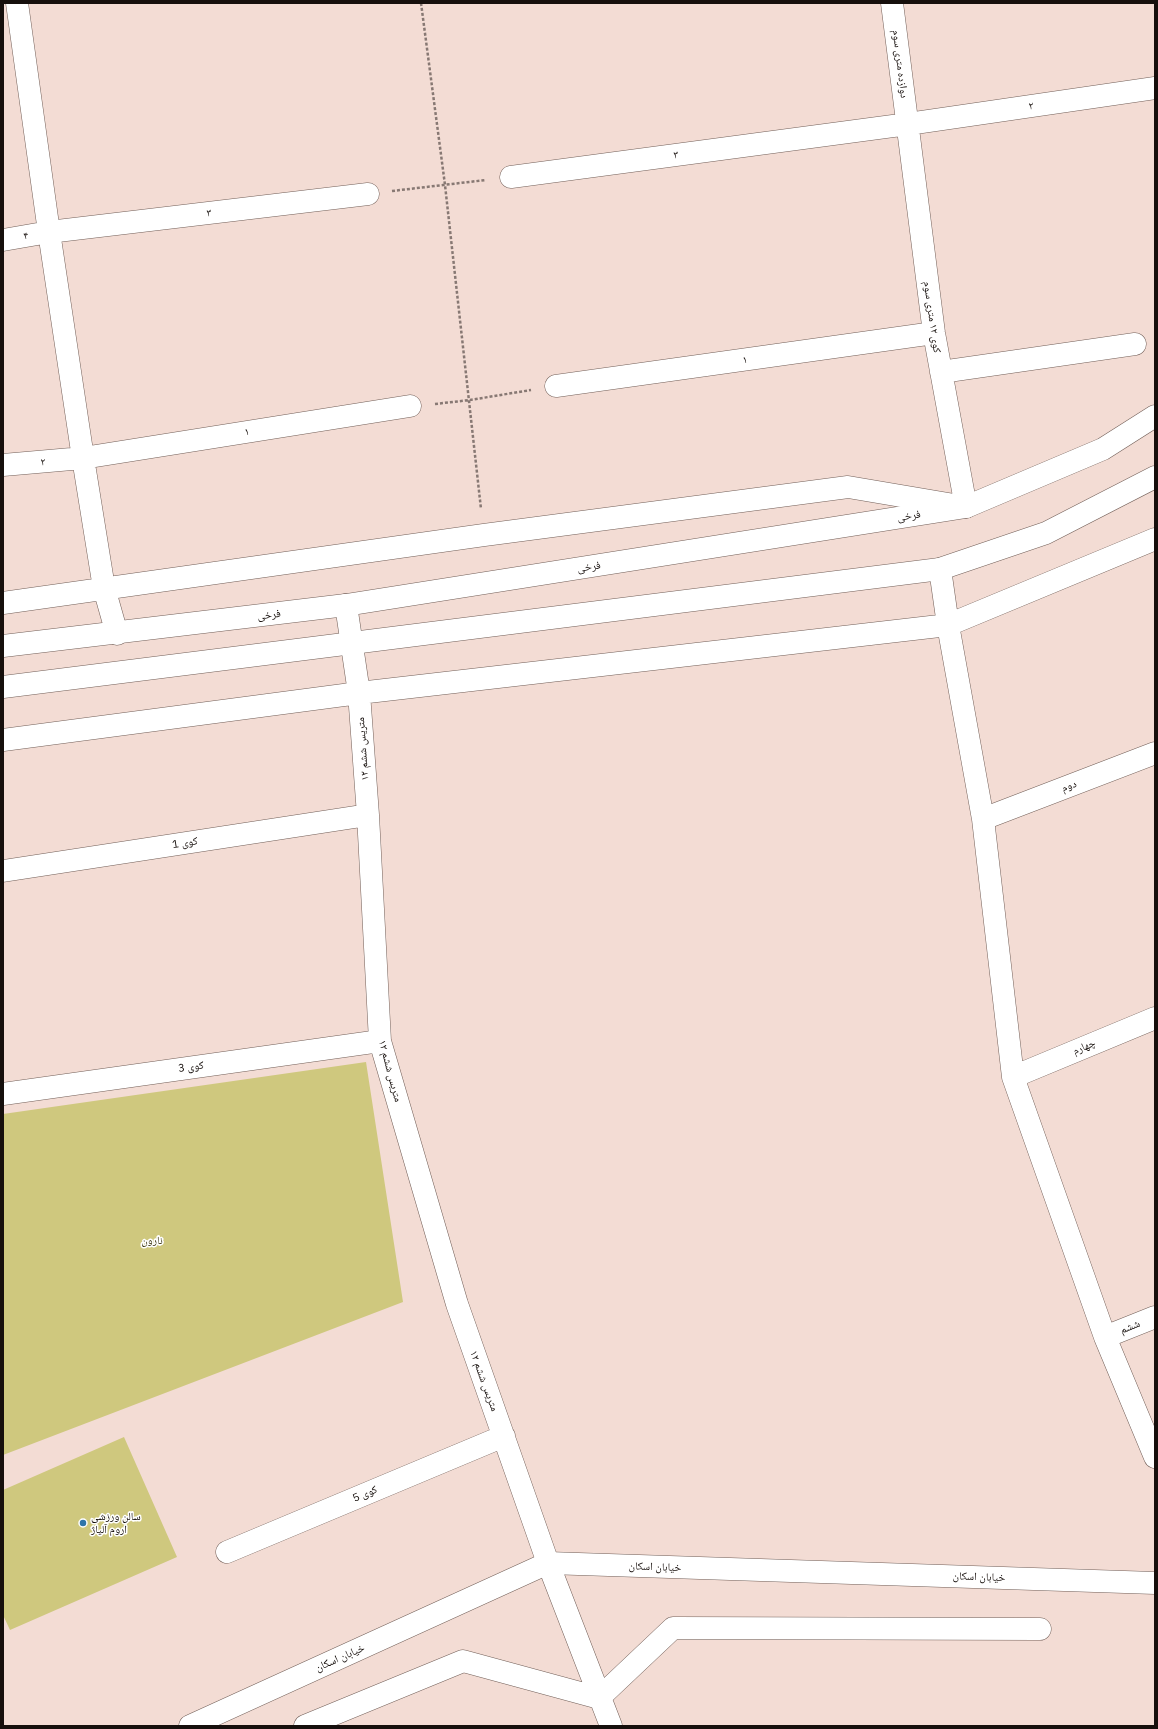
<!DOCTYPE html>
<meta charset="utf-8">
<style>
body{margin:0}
#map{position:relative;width:1158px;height:1729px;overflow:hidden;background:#f3dcd4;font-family:"IBM Plex Sans",sans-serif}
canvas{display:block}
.frame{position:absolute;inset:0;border:4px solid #160f0c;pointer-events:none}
</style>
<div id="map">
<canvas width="1158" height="1729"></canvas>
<div class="frame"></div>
</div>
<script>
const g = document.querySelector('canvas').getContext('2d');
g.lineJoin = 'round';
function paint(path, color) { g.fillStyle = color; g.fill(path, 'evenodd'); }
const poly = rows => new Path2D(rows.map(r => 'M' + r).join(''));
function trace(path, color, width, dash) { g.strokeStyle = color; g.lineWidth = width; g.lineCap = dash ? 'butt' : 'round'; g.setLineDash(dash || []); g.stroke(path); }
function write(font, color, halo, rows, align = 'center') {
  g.font = font + ' "IBM Plex Sans","Noto Naskh Arabic",sans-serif'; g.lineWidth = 3; g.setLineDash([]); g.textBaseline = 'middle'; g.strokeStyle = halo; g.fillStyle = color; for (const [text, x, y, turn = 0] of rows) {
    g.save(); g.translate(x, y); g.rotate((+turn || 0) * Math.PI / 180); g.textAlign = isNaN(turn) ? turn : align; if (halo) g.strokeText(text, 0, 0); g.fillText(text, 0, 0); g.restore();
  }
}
paint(poly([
 [366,1062,403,1302,3,1455,3,1114],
 [124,1437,177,1557,10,1630,3,1615,3,1490]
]), '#cfc87e');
const minor = poly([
 [17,3,49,232,83,458,104,588,117,634],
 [511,177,908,124,1155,88],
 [3,240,49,232,368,194],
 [941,372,1135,344],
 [556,386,934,333],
 [3,465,83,458,410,406],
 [940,569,948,625,983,819,1013,1077,1105,1337,1155,1457],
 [3,603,484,535,848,487,966,507,934,333,892,3],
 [346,605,359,693,368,815,380,1041,457,1304,548,1563,611,1726],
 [3,740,359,693,948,625,1155,539],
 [983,819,1155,753],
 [3,871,368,815],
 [1013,1077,1155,1018],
 [3,1094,380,1041],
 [1105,1337,1155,1317],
 [227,1552,504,1436],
 [305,1726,463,1661,599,1698,673,1628,1040,1629]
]);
const tertiary = poly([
 [190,1726,548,1563,1155,1583]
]);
const secondary = poly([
 [3,646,346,605,966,507,1103,449,1155,416],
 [3,687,940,569,1046,533,1155,477]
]);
trace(minor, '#725f58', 23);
trace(tertiary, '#725f58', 23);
trace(secondary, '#725f58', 23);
trace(poly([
 [421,3,445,185,481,509],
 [392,191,486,180],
 [435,404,470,400,531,390]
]), '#877873', 2.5, [3, 2]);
trace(minor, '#fff', 22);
trace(tertiary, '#fff', 22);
trace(secondary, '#fff', 22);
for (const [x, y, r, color] of [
 [83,1523,4,"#2e75aa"]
]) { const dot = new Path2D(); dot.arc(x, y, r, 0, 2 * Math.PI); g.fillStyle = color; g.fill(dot); trace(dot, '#fff', 1.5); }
write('11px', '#160f0c', '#fff', [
 ["دوازده متری سوم",900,64,83],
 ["۲",1031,106,-8],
 ["۳",676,155,-8],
 ["۳",209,213,-7],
 ["۴",26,236,-10],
 ["کوی ۱۲ متری سوم",932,317,82],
 ["۱",745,360,-8],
 ["۱",247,432,-9],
 ["۲",43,462,-5],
 ["فرخی",909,516,-9],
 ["فرخی",589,567,-9],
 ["فرخی",269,615,-7],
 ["۱۲ متریس ششم",363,749,-94],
 ["دوم",1069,786,-21],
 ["کوی 1",185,843,-9],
 ["چهارم",1084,1047,-23],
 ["کوی 3",191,1067,-8],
 ["۱۲ متریس ششم",390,1071,75],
 ["ششم",1130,1327,-22],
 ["۱۲ متریس ششم",484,1381,70],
 ["کوی 5",365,1494,-23],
 ["خیابان اسکان",655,1567,2],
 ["خیابان اسکان",979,1577,2],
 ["خیابان اسکان",340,1658,-24]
]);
write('11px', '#3f3b17', '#fff', [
 ["نارون",152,1241]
]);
write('11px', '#160f0c', '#fff', [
 ["سالن ورزشی",91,1517],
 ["اروم آلیاژ",91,1530]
], 'left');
</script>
